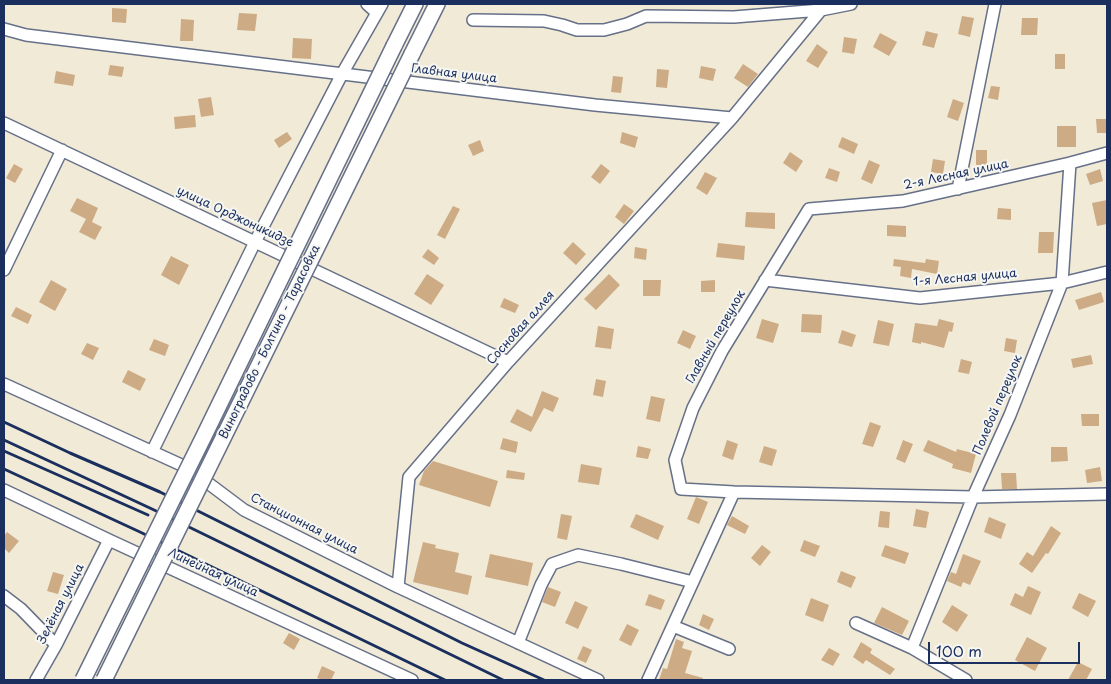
<!DOCTYPE html>
<meta charset="utf-8">
<style>
body{margin:0}
#map{position:relative;width:1111px;height:684px;overflow:hidden;background:#f1ead6;font-family:"Playpen Sans",sans-serif}
canvas{display:block}
.frame{position:absolute;inset:0;border:5px solid #1b2f5e;pointer-events:none}
.scale{position:absolute;left:928px;top:642px;width:152px;height:22px;box-sizing:border-box;border:2px solid #1b2f5e;border-top:0;padding-left:6px;font-size:15px;line-height:18px;white-space:nowrap;color:#1b2f5e;-webkit-text-stroke:4px #f6f6f2;paint-order:stroke}
</style>
<div id="map">
<canvas width="1111" height="684"></canvas>
<div class="frame"></div>
<div class="scale">100 m</div>
</div>
<script>
const g = document.querySelector('canvas').getContext('2d');
g.lineJoin = 'round';
function paint(path, color) { g.fillStyle = color; g.fill(path, 'evenodd'); }
const poly = rows => new Path2D(rows.map(r => 'M' + r).join(''));
function trace(path, color, width, dash) { g.strokeStyle = color; g.lineWidth = width; g.lineCap = dash ? 'butt' : 'round'; g.setLineDash(dash || []); g.stroke(path); }
function write(font, color, halo, rows, align = 'center') {
  g.font = font + ' "Playpen Sans",sans-serif'; g.lineWidth = 4; g.setLineDash([]); g.textBaseline = 'middle'; g.strokeStyle = halo; g.fillStyle = color; for (const [text, x, y, turn = 0] of rows) {
    g.save(); g.translate(x, y); g.rotate((+turn || 0) * Math.PI / 180); g.textAlign = isNaN(turn) ? turn : align; if (halo) g.strokeText(text, 0, 0); g.fillText(text, 0, 0); g.restore();
  }
}
paint(poly([
 [112,8,127,9,126,23,112,22],
 [239,13,257,14,255,31,237,30],
 [962,16,974,18,970,37,958,34],
 [1022,18,1038,18,1037,35,1021,35],
 [181,19,194,20,193,41,180,41],
 [926,31,938,34,934,48,922,45],
 [880,33,897,42,889,56,873,47],
 [844,37,857,39,854,54,842,52],
 [293,38,312,39,311,59,292,58],
 [817,44,828,52,818,68,806,61],
 [1055,54,1065,54,1065,69,1055,69],
 [743,64,758,74,748,87,734,78],
 [110,65,124,67,122,77,108,75],
 [701,66,716,69,713,81,699,78],
 [657,69,669,70,667,88,656,87],
 [56,71,75,75,73,86,54,83],
 [613,76,623,77,621,93,611,92],
 [991,86,1000,87,998,100,988,98],
 [211,97,214,115,201,117,198,99],
 [953,99,964,103,958,121,947,117],
 [195,115,196,127,175,129,174,117],
 [1096,119,1107,119,1107,133,1097,133],
 [1057,126,1076,126,1076,147,1057,147],
 [287,132,292,139,279,148,274,140],
 [622,132,638,137,635,148,620,143],
 [842,137,858,144,854,154,838,147],
 [480,140,484,151,473,156,468,145],
 [976,150,987,150,987,165,976,165],
 [790,152,803,161,796,172,783,163],
 [933,159,945,161,943,174,931,172],
 [869,160,880,165,872,184,861,179],
 [14,164,23,169,15,183,6,178],
 [601,164,610,171,600,184,591,177],
 [829,168,840,172,837,182,825,178],
 [1100,169,1103,181,1090,185,1086,174],
 [705,172,717,178,707,195,696,188],
 [77,198,98,208,92,222,102,227,95,240,79,232,86,219,70,211],
 [1107,200,1107,224,1097,226,1092,203],
 [624,204,634,211,624,224,615,217],
 [453,206,460,209,445,239,437,235],
 [998,208,1011,209,1011,220,997,219],
 [746,212,775,213,775,229,745,227],
 [887,225,906,226,906,237,887,236],
 [1039,232,1054,232,1053,253,1038,253],
 [573,242,586,254,576,265,563,253],
 [718,243,745,246,744,260,716,257],
 [635,247,647,249,646,260,634,258],
 [428,249,439,258,434,265,422,257],
 [171,256,189,265,179,285,161,275],
 [894,259,925,263,926,259,939,261,937,274,912,269,911,278,900,276,901,267,893,266],
 [427,274,444,285,431,305,414,294],
 [609,274,620,285,596,310,584,299],
 [51,280,67,289,55,311,39,302],
 [643,280,661,280,660,296,643,296],
 [715,280,715,292,701,292,701,281],
 [1101,292,1104,302,1079,310,1075,300],
 [504,298,519,305,515,313,500,307],
 [16,307,32,315,28,324,11,316],
 [802,314,822,315,821,333,801,332],
 [762,319,779,324,773,343,756,338],
 [939,319,954,323,952,332,949,331,944,348,921,342,921,344,912,342,915,323,937,326],
 [878,320,894,324,889,346,873,343],
 [598,326,614,329,611,349,595,347],
 [683,330,696,336,690,349,677,343],
 [842,330,856,335,852,347,838,343],
 [1006,338,1017,340,1015,353,1004,351],
 [154,339,169,345,165,356,149,350],
 [87,343,99,348,93,360,81,354],
 [1091,355,1093,364,1073,368,1071,359],
 [961,359,972,362,969,374,958,372],
 [128,370,146,379,140,391,122,382],
 [596,379,606,381,603,397,593,395],
 [542,391,559,398,553,412,544,408,531,432,510,422,517,409,532,417],
 [651,396,665,399,660,422,646,419],
 [1081,414,1099,414,1099,426,1082,426],
 [870,422,881,426,873,447,862,444],
 [503,438,518,442,516,453,500,449],
 [727,440,738,444,733,460,722,456],
 [903,440,913,444,905,463,896,459],
 [928,440,956,452,957,449,976,454,971,473,952,468,953,464,923,451],
 [638,446,651,449,648,459,636,457],
 [764,446,777,450,772,466,759,462],
 [1051,447,1067,447,1068,461,1051,462],
 [433,461,498,481,490,507,419,485,424,471],
 [581,464,602,468,599,485,578,482],
 [1100,467,1102,481,1087,483,1085,470],
 [507,470,525,473,524,480,506,478],
 [1001,473,1016,473,1017,489,1002,489],
 [696,497,708,502,699,524,687,519],
 [916,509,929,512,926,528,913,526],
 [880,511,890,512,889,528,878,527],
 [561,514,572,516,567,540,557,538],
 [636,514,664,526,658,540,630,527],
 [732,516,749,526,745,534,727,525],
 [989,517,1006,524,1001,539,984,532],
 [1051,526,1061,533,1048,554,1046,553,1032,573,1019,564,1027,552,1033,556],
 [7,532,19,541,9,553,4,548,4,536],
 [804,540,820,546,815,557,800,551],
 [423,542,436,545,435,548,459,553,455,572,472,576,468,595,413,582],
 [762,545,771,552,760,566,751,558],
 [885,545,909,553,905,564,881,556],
 [490,554,533,563,528,586,485,577],
 [963,554,981,561,970,585,963,582,961,587,947,581,951,572,956,574],
 [841,571,856,577,851,588,837,582],
 [53,572,64,575,58,594,47,591],
 [1028,586,1041,592,1031,615,1010,605,1015,593,1023,597],
 [548,587,561,592,555,607,542,602],
 [1079,593,1096,601,1088,617,1072,608],
 [649,594,665,600,661,610,645,605],
 [811,598,829,605,823,622,805,615],
 [575,601,588,607,578,629,565,623],
 [952,605,968,615,957,632,942,622],
 [882,607,909,621,902,635,874,623],
 [703,614,714,619,709,630,699,625],
 [627,624,639,630,631,646,619,640],
 [289,633,300,639,294,650,283,643],
 [1027,637,1047,648,1035,671,1015,660],
 [676,639,684,642,682,648,692,651,685,673,703,678,702,680,659,680,663,668,667,669],
 [861,642,872,649,870,653,895,669,890,675,866,660,863,664,853,657],
 [583,646,592,650,586,663,577,659],
 [829,648,840,654,833,666,821,660],
 [1078,662,1092,669,1086,680,1068,680],
 [322,666,335,672,331,680,323,680,317,678]
]), '#cdab85');
const minor = poly([
 [367,4,377,13],
 [473,20,544,21,562,25,577,30,604,30,627,24,646,16,734,17,821,10],
 [4,29,26,35,595,105,732,118,821,10,851,4],
 [4,123,508,362],
 [1107,153,1070,163,903,201,809,209,722,351,693,408,675,460,681,489,734,492,973,497,1107,494],
 [958,189,995,4],
 [4,270,62,150],
 [765,280,920,298,1062,283,1107,272],
 [4,384,188,468,244,510,398,587,598,680],
 [152,452,255,242,342,74,382,4],
 [4,490,109,540,412,680],
 [398,587,409,477,508,362,732,118],
 [4,596,21,609,56,645],
 [856,623,912,648,966,680],
 [673,626,729,649],
 [518,643,541,585,552,564,578,555,621,564,693,582],
 [912,648,973,497,1010,415,1062,283,1070,163],
 [36,680,56,645,109,540],
 [648,680,734,492]
]);
const major = poly([
 [394,46,415,4],
 [412,54,437,4]
]);
trace(minor, '#667088', 14);
trace(major, '#667088', 18);
trace(minor, '#fff', 11);
trace(major, '#fff', 15);
trace(poly([
 [4,422,70,453,160,492,462,643,544,680],
 [4,440,152,509,503,680],
 [4,451,148,515],
 [4,469,140,532,445,680]
]), '#1b2f5e', 3);
const majorBridge = poly([
 [83,680,204,436,394,46],
 [104,680,412,54]
]);
trace(majorBridge, '#667088', 18, []);
trace(majorBridge, '#fff', 15);
write('12px', '#1b2f5e', '#f6f6f2', [
 ["Главная улица",454,74,7],
 ["2-я Лесная улица",956,175,-12],
 ["улица Орджоникидзе",235,217,25],
 ["1-я Лесная улица",965,278,-5],
 ["Сосновая аллея",521,328,-48],
 ["Главный переулок",716,337,-60],
 ["Виноградово - Болтино - Тарасовка",270,342,-64],
 ["Полевой переулок",998,405,-67],
 ["Станционная улица",304,524,27],
 ["Линейная улица",213,573,25],
 ["Зелёная улица",61,604,-63]
]);
</script>
